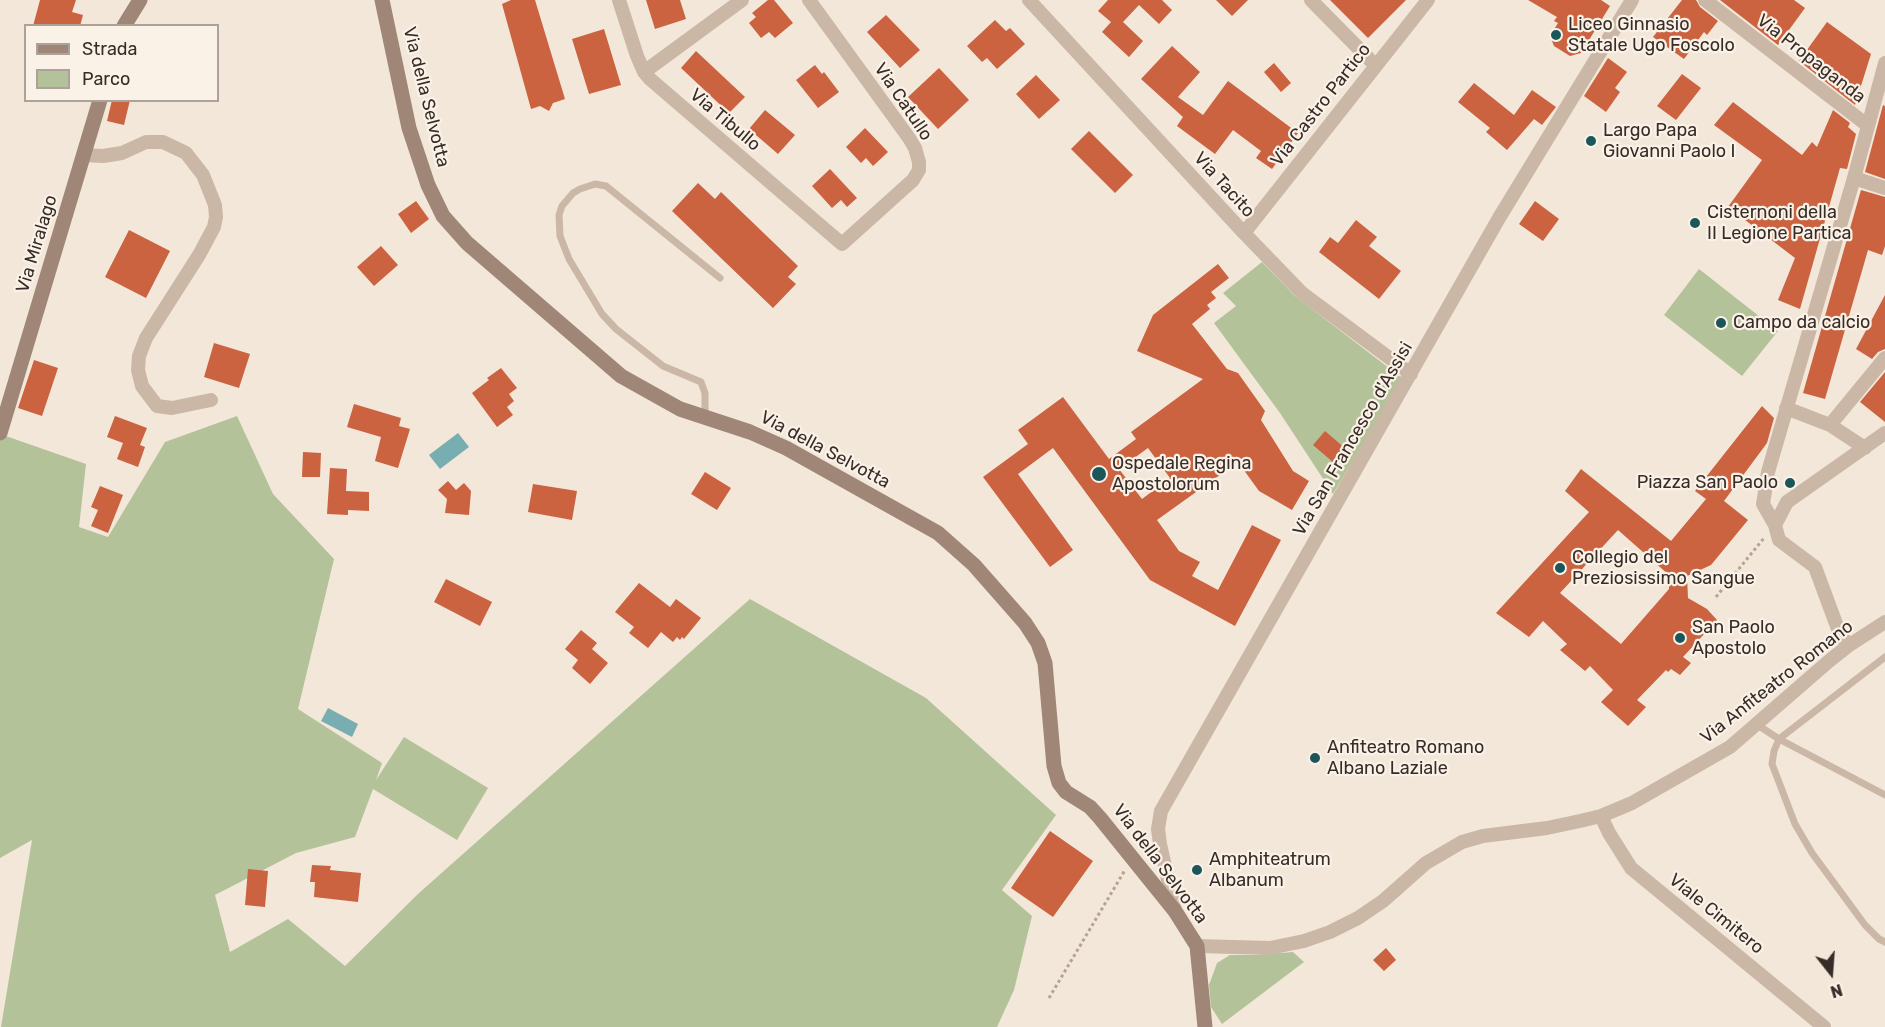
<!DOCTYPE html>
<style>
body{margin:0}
#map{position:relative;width:1885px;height:1027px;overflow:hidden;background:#f3e7da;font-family:Rubik,sans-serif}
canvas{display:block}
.legend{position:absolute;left:24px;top:24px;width:195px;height:78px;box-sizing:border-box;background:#faf1e7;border:2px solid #aca29a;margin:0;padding:8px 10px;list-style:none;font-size:18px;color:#372c27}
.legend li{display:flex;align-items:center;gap:12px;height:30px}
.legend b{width:30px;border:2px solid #aca29a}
.north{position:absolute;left:1801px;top:943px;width:60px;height:60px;-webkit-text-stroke:4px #faf1e7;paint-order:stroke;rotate:163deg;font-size:16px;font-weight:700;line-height:24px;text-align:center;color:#372c27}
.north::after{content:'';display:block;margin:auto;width:21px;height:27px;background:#372c27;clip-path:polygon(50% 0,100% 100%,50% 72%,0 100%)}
</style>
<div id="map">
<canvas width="1885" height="1027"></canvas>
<ul class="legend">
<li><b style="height:8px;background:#9f8677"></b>Strada</li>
<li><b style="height:16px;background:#b4c299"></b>Parco</li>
</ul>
<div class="north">N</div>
</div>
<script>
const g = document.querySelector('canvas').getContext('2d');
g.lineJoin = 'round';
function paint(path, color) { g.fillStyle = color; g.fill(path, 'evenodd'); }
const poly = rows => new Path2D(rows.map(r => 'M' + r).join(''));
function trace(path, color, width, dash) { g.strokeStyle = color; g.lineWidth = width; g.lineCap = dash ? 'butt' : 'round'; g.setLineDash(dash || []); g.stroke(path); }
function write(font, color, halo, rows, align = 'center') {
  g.font = font + ' Rubik,sans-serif'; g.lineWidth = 4.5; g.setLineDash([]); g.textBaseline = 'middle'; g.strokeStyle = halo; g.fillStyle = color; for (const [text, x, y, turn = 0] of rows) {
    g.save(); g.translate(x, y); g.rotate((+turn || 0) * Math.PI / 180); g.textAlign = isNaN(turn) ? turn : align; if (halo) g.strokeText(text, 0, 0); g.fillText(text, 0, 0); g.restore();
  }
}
paint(poly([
 [1262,262,1295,296,1402,378,1333,494,1280,413,1214,323,1236,306,1223,293],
 [1699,269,1778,331,1742,376,1664,315],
 [237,416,273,494,334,559,298,709,382,763,376,780,404,737,488,788,457,840,373,789,355,837,296,853,215,895,230,952,288,919,345,966,419,893,750,599,926,698,1056,815,1002,890,1032,916,1014,990,997,1027,1,1027,32,840,0,858,0,434,86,464,79,527,108,537,165,442],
 [1293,952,1304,962,1222,1024,1211,1007,1209,985,1217,963,1230,955,1258,955]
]), '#b4c299');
paint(poly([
 [458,433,469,447,440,469,429,455],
 [328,708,358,724,352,737,321,721]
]), '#78aeb1');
paint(poly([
 [40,0,76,0,72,12,83,15,80,26,33,26],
 [511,0,535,0,565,99,553,103,549,111,540,106,531,109,502,4],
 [646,0,680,0,686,19,655,29],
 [768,0,774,0,793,23,775,38,769,32,761,38,749,23,756,17,752,13],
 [1108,0,1162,0,1172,10,1159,24,1139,5,1123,22,1143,41,1129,57,1102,32,1111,22,1098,11],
 [1216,0,1248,0,1232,16],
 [1330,0,1406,0,1368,38],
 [1528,0,1601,0,1610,6,1581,53,1570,56,1554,46,1550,36,1558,23,1554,21,1557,17],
 [1682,0,1696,0,1700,7,1718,21,1707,35,1704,32,1684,59,1653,37],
 [1720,0,1794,0,1805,8,1778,45],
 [886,15,920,50,900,68,867,32],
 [995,20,1006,31,1010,28,1025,44,997,69,987,58,982,62,967,46],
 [1827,22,1871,54,1855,105,1799,61],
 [604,29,621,85,589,94,572,39],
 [1172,46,1200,72,1178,97,1203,115,1228,81,1298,133,1272,169,1256,158,1261,151,1233,130,1215,154,1177,126,1183,117,1141,79],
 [696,51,745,97,729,113,681,68],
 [1608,58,1627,72,1615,88,1620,92,1606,112,1584,96],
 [1274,63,1291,83,1281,92,1264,72],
 [815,65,822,74,824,72,839,92,818,108,796,80],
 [939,68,969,100,938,129,908,97],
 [1682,74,1701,88,1676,120,1657,106],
 [1036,75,1060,100,1039,119,1016,94],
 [1474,83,1514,115,1532,90,1556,107,1542,125,1534,119,1507,150,1486,132,1490,128,1458,102],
 [112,100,130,100,124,125,107,121],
 [1733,102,1802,155,1812,142,1817,147,1833,110,1850,123,1848,127,1856,134,1847,169,1840,168,1800,309,1778,300,1795,258,1728,207,1762,160,1714,125],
 [1883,105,1885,106,1885,179,1865,172],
 [765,110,795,135,778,154,749,129],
 [865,128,888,152,873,166,866,158,861,163,846,147],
 [1089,131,1133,175,1115,193,1071,149],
 [830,169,857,198,847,207,841,200,832,208,812,186],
 [698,183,715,199,721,192,798,266,788,277,796,284,773,308,672,211],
 [1861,190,1885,197,1885,246,1882,255,1868,250,1825,399,1803,393],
 [416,201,429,219,411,233,398,214],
 [1535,201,1559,219,1543,241,1519,224],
 [1356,220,1377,237,1369,246,1401,271,1379,299,1319,252,1330,237,1338,243],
 [129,230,170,251,146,298,105,277],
 [381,246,398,265,374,286,357,267],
 [1218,264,1229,278,1211,292,1216,298,1207,305,1210,309,1192,324,1227,369,1238,373,1265,411,1261,420,1293,471,1309,481,1292,510,1259,491,1238,462,1157,520,1179,551,1200,562,1192,576,1218,590,1252,525,1281,540,1235,626,1150,580,1053,448,1018,474,1073,550,1050,567,983,477,1028,444,1018,430,1063,397,1109,459,1136,439,1131,432,1203,379,1137,351,1153,315],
 [1148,448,1170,478,1142,499,1119,469],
 [1885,295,1885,349,1878,352,1872,359,1856,349],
 [214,343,250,354,239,388,204,377],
 [34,360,58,368,42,416,18,408],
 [501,368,517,388,509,394,514,401,507,407,513,415,497,427,472,393,489,380,487,378],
 [1885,372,1885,422,1860,402],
 [354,404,401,418,399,426,410,429,398,468,375,461,381,437,347,427],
 [1762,406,1774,418,1767,443,1724,501,1748,520,1711,565,1687,576,1688,598,1707,609,1717,620,1683,657,1691,663,1680,675,1671,669,1668,672,1666,670,1637,700,1646,707,1628,726,1601,702,1613,690,1590,666,1585,671,1560,650,1567,644,1543,621,1529,637,1496,613,1589,512,1565,491,1581,469,1671,541,1706,499,1695,491],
 [1618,530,1669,575,1669,589,1621,644,1560,593],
 [115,416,147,428,140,445,145,447,138,467,117,459,123,443,107,437],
 [1325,431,1346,449,1334,463,1313,445],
 [303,452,321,453,320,477,302,477],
 [330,468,347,469,346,491,369,492,369,511,348,510,348,515,327,514],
 [705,472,731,488,717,510,691,494],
 [448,481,456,490,464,483,471,491,469,515,445,513,447,499,438,490],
 [533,484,577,491,572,520,528,512],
 [100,486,123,495,108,533,91,526,98,510,91,507],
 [446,579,492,602,480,626,434,602],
 [639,583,670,607,676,599,701,618,684,639,682,637,680,640,677,637,673,642,661,632,648,648,629,633,634,627,615,612],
 [581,630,597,643,592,649,608,663,590,684,572,668,578,660,565,649],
 [1050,831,1093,861,1053,917,1011,888],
 [312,865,331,866,330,870,361,873,358,902,314,897,315,882,310,882],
 [248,869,268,871,265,907,245,905],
 [1386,948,1396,960,1384,971,1373,960]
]), '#cb6240');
trace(poly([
 [1716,597,1764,538],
 [1049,998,1125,870]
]), '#b7a190', 3, [3, 3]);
trace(poly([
 [705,418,705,393,701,382,663,366,616,329,602,314,569,259,560,236,559,215,562,206,573,193,580,189,595,184,606,186,720,278],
 [1885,657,1779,739,1774,751,1772,764,1795,824,1812,853,1865,925,1879,939,1885,942],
 [1756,724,1779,739,1885,795]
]), '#cbb7a6', 7);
trace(poly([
 [619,0,637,56,644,72,650,79,842,244,913,180,919,170,919,162,915,148,909,138,809,0],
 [1029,0,1244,233,1302,293,1411,374],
 [1311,0,1375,65],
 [1705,0,1867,125],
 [644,72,742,0],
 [84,155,103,156,122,153,146,142,163,142,186,153,203,175,215,205,216,217,214,227,199,255,146,338,139,356,138,370,142,386,157,406,172,408,211,400],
 [1854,178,1885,188],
 [1244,233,1428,0],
 [1786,408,1830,425,1865,448],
 [1830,425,1885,358],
 [1775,525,1787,502,1885,433],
 [1848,646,1838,629,1815,567,1779,540,1775,525,1763,504,1768,472,1854,178,1885,63],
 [1601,816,1609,833,1631,868,1824,1027],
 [1175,911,1160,844,1158,829,1161,811,1499,218,1632,0],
 [1197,946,1270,948,1304,941,1330,932,1358,918,1383,901,1426,863,1462,842,1483,836,1547,828,1580,821,1601,816,1632,803,1730,747,1829,661,1848,646,1885,622]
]), '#cbb7a6', 14);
trace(poly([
 [382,0,409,128,428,185,443,216,467,243,621,376,680,409,750,432,786,448,938,533,974,565,1025,623,1038,643,1045,663,1054,766,1059,783,1066,792,1090,807,1100,818,1175,911,1197,946,1205,1027],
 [124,26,140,0],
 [0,433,100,100]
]), '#9f8677', 15);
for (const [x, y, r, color] of [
 [1556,35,6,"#1b565a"],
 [1591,141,6,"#1b565a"],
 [1695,223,6,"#1b565a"],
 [1721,323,6,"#1b565a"],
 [1099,474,8,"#1b565a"],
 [1790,483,6,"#1b565a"],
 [1560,568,6,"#1b565a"],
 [1680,638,6,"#1b565a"],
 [1315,758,6,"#1b565a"],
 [1197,870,6,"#1b565a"]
]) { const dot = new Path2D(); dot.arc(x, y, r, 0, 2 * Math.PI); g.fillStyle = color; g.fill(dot); trace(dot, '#faf1e7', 2); }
write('18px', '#372c27', '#faf1e7', [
 ["Liceo Ginnasio",1568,25],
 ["Statale Ugo Foscolo",1568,46],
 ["Largo Papa",1603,131],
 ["Giovanni Paolo I",1603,152],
 ["Cisternoni della",1707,213],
 ["II Legione Partica",1707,234],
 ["Campo da calcio",1733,323],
 ["Ospedale Regina",1112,464],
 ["Apostolorum",1112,485],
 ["Piazza San Paolo",1778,483,"right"],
 ["Collegio del",1572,558],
 ["Preziosissimo Sangue",1572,579],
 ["San Paolo",1692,628],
 ["Apostolo",1692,649],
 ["Anfiteatro Romano",1327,748],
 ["Albano Laziale",1327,769],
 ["Amphiteatrum",1209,860],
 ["Albanum",1209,881]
], 'left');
write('18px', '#372c27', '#faf1e7', [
 ["Via Propaganda",1811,59,38],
 ["Via della Selvotta",426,97,76],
 ["Via Catullo",903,102,56],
 ["Via Castro Partico",1321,105,-52],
 ["Via Tibullo",725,120,40],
 ["Via Tacito",1224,185,48],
 ["Via Miralago",37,244,-73],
 ["Via San Francesco d'Assisi",1353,439,-60],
 ["Via della Selvotta",825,450,28],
 ["Via Anfiteatro Romano",1777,682,-38],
 ["Via della Selvotta",1160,864,53],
 ["Viale Cimitero",1716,914,39]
]);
</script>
